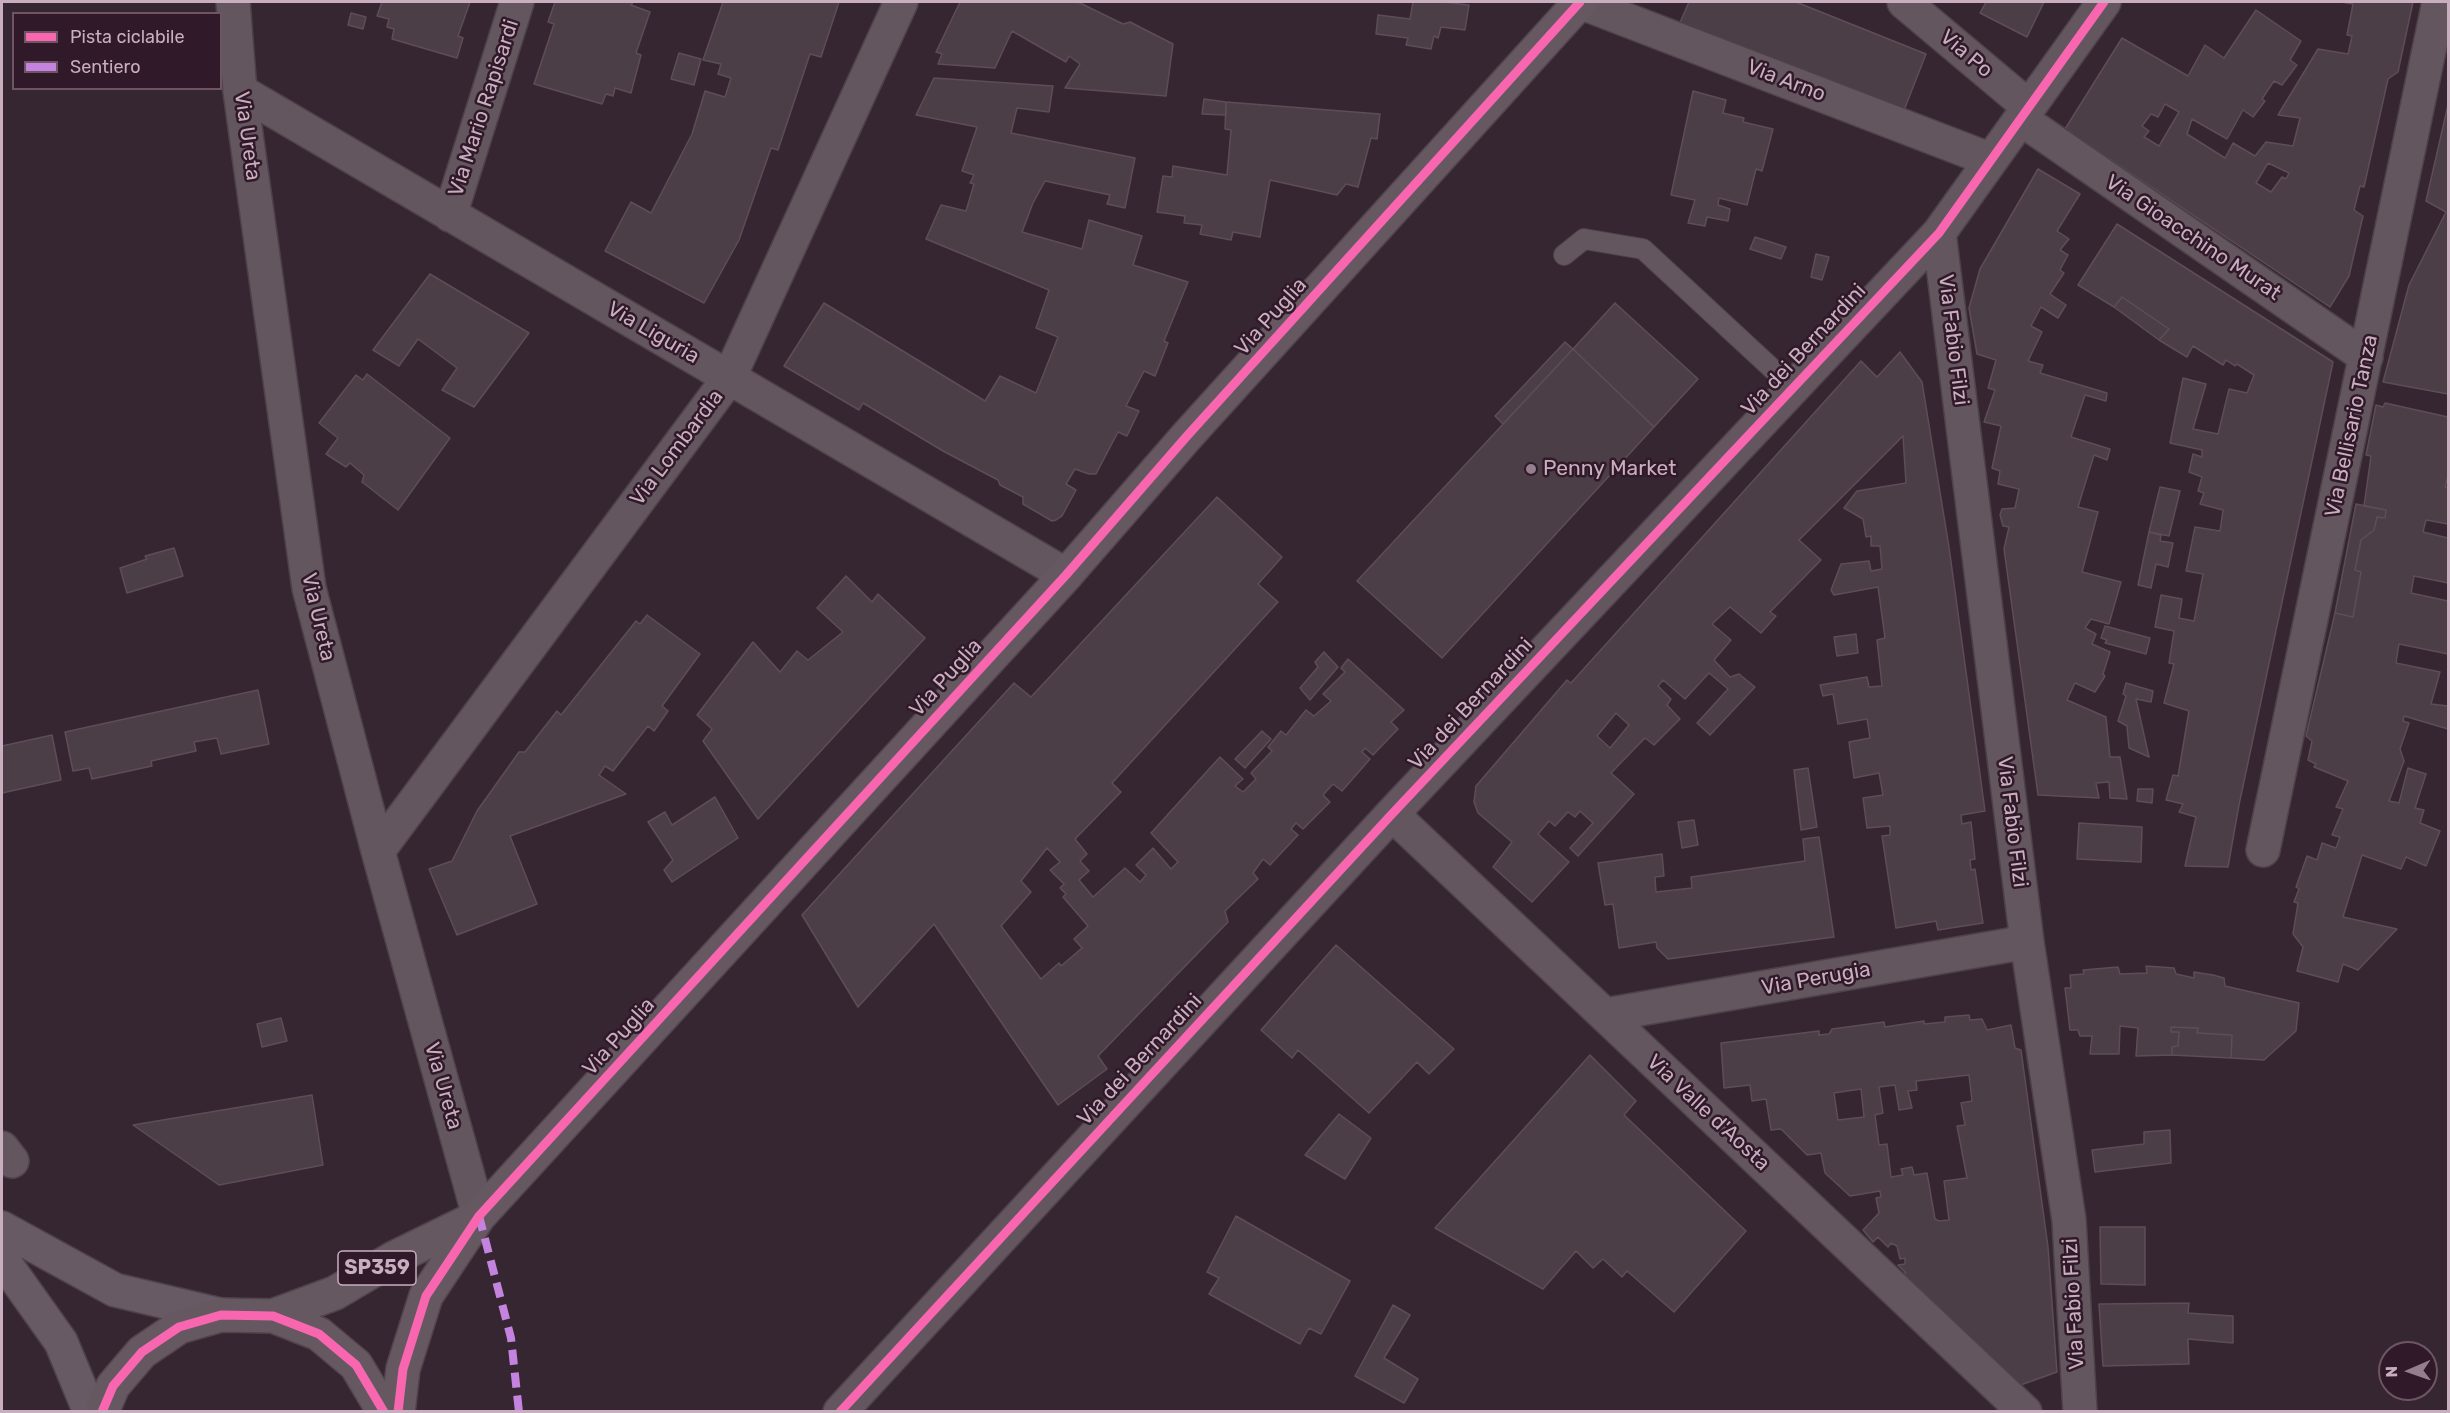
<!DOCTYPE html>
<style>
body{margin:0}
#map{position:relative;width:2450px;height:1413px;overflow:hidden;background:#362631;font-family:Rubik,sans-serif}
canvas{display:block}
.frame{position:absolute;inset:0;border:3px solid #c8aebf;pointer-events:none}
.legend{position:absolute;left:12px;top:12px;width:210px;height:78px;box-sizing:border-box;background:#301928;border:2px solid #6d5564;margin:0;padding:8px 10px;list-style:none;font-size:18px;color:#c8aebf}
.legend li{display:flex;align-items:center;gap:12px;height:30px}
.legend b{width:30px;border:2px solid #6d5564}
.north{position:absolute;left:2378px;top:1341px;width:60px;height:60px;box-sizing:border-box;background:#301928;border:2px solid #6d5564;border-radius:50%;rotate:268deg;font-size:16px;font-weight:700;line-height:24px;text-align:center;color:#c8aebf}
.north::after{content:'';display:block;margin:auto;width:21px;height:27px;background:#957e8d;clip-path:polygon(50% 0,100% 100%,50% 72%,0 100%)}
</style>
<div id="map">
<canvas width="2450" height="1413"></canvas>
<div class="frame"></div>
<ul class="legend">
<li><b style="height:8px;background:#f766af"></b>Pista ciclabile</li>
<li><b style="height:8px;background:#c483df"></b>Sentiero</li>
</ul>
<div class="north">N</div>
</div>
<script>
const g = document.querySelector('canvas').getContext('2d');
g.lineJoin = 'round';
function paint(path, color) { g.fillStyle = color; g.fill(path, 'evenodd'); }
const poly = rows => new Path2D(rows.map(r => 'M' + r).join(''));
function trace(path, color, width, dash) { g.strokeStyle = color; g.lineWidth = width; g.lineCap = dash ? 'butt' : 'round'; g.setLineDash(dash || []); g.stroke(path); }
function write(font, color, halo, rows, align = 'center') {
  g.font = font + ' Rubik,sans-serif'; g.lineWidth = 5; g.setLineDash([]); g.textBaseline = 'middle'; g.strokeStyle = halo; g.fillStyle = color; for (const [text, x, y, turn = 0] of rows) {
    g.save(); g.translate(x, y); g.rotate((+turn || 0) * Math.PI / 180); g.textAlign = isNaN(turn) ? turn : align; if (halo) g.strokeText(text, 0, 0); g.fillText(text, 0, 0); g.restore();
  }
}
const building = poly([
 [382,2,470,2,458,36,463,38,457,58,392,39,394,29,387,27,389,19,377,16,382,2],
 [555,2,633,2,631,5,650,12,636,53,641,55,631,93,615,88,613,96,606,94,602,104,534,84,554,24,548,22,555,2],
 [723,2,839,2,821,57,810,54,778,150,771,148,739,240,704,303,605,251,631,202,651,213,692,134,705,91,725,97,731,78,718,74,721,64,703,60,723,2],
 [960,2,1078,2,1123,24,1130,22,1173,44,1166,96,1065,88,1080,64,1069,56,1066,62,1012,31,995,68,938,64,942,54,936,52,960,2],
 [1413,2,1444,2,1469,5,1465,30,1441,27,1438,38,1434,36,1431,49,1406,45,1408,38,1376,34,1378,15,1410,19,1413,2],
 [1689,2,1796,2,1926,54,1901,118,1678,27,1689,2],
 [1986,2,2044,2,2027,37,1980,13,1986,2],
 [2341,2,2413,2,2398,72,2388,79,2364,187,2360,186,2354,210,2363,216,2349,276,2330,307,2065,129,2122,38,2188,76,2205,45,2224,58,2256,10,2301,41,2290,60,2297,65,2282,85,2274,81,2262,99,2265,101,2253,117,2243,110,2227,139,2192,119,2187,134,2225,158,2233,143,2255,156,2266,142,2293,146,2300,118,2278,115,2318,49,2348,54,2352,36,2347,35,2353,4,2341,2],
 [2165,104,2179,112,2159,146,2144,137,2149,131,2142,126,2151,114,2158,117,2165,104],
 [2268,163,2289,173,2286,179,2282,177,2271,192,2256,183,2268,163],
 [351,13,366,17,363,29,348,25,351,13],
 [679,53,701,59,694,85,671,79,679,53],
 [934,78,1053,86,1049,112,1017,108,1011,133,1135,158,1125,208,1107,204,1110,195,1045,181,1033,203,1022,232,1082,249,1089,220,1142,236,1133,265,1188,282,1164,341,1168,343,1155,376,1144,371,1126,406,1139,411,1127,436,1118,432,1096,474,1089,474,1075,469,1066,484,1076,490,1062,516,1056,520,1052,521,1023,504,1023,497,1000,485,998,480,943,451,863,403,859,410,784,366,824,303,985,401,1000,376,1036,393,1058,337,1036,328,1049,290,926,239,941,205,966,211,974,184,970,183,974,175,962,171,977,127,916,115,934,78],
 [1693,91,1726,100,1723,113,1744,118,1743,122,1773,129,1762,171,1756,169,1747,205,1719,198,1718,205,1730,209,1728,221,1707,217,1705,226,1688,223,1695,200,1671,195,1693,91],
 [1204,99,1226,102,1226,115,1202,114,1204,99],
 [1226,102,1380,114,1377,139,1371,138,1358,187,1346,184,1337,195,1270,180,1260,237,1233,232,1231,240,1200,234,1202,225,1184,223,1185,216,1157,212,1163,176,1172,177,1173,166,1227,175,1231,130,1225,129,1226,102],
 [2448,105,2448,394,2383,382,2409,285,2446,212,2426,201,2448,105],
 [2038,169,2080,194,2057,231,2069,239,2060,250,2068,255,2060,270,2064,273,2050,294,2066,305,2058,318,2041,307,2031,326,2042,332,2028,361,2043,365,2040,373,2107,393,2106,401,2085,395,2071,437,2110,449,2107,460,2094,455,2078,507,2098,512,2082,572,2121,582,2109,624,2091,619,2085,628,2096,634,2092,644,2110,652,2103,674,2105,676,2095,692,2075,683,2067,700,2106,717,2110,757,2120,757,2127,799,2110,798,2109,782,2096,783,2099,798,2038,795,2004,549,2009,527,2003,526,2000,515,2002,509,2015,508,2019,489,1998,484,2000,471,1992,468,2001,426,1984,422,1995,390,1988,388,1996,360,1977,354,1969,308,1980,269,2038,169],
 [2117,224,2333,362,2239,805,2228,867,2185,866,2196,817,2179,812,2183,804,2166,800,2173,775,2178,776,2189,711,2164,703,2174,664,2169,663,2174,631,2155,627,2161,595,2182,599,2179,618,2194,621,2203,574,2186,571,2195,527,2220,531,2223,510,2200,504,2204,493,2198,491,2202,477,2189,472,2193,454,2202,457,2202,450,2170,443,2183,378,2206,384,2193,429,2218,434,2229,389,2247,393,2254,375,2237,364,2235,366,2226,360,2223,365,2193,346,2187,357,2159,340,2169,329,2122,297,2114,307,2078,285,2117,224],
 [1755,237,1786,247,1781,259,1750,249,1755,237],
 [1816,254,1829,257,1822,280,1811,277,1816,254],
 [430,274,529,333,474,407,442,390,457,368,418,339,399,366,373,350,430,274],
 [2122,297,2169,329,2159,340,2114,307,2122,297],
 [1615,303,1698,379,1654,427,1573,349,1615,303],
 [1565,342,1573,349,1503,424,1495,416,1565,342],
 [1573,349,1654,427,1442,658,1357,581,1573,349],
 [1900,352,1922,382,1949,547,1985,811,1961,815,1962,824,1971,822,1975,859,1970,860,1971,870,1975,869,1983,923,1938,930,1936,921,1896,928,1882,836,1890,835,1890,826,1867,828,1863,798,1883,795,1879,773,1854,778,1849,742,1870,738,1867,719,1838,724,1833,694,1823,696,1820,685,1867,677,1869,687,1882,686,1877,640,1885,638,1878,587,1834,595,1831,590,1841,564,1869,561,1871,571,1882,569,1880,546,1871,546,1871,536,1866,537,1863,519,1844,508,1857,491,1906,483,1903,436,1799,540,1821,560,1770,612,1776,616,1761,633,1730,607,1712,624,1731,640,1714,660,1730,677,1739,674,1755,687,1710,735,1697,723,1728,689,1709,673,1685,699,1663,680,1658,686,1671,699,1667,705,1680,719,1654,745,1645,738,1611,773,1634,794,1578,856,1570,848,1593,823,1580,811,1575,817,1568,812,1555,826,1549,821,1538,834,1569,862,1532,902,1493,867,1512,842,1478,813,1474,802,1476,786,1567,680,1571,683,1861,361,1877,377,1900,352],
 [1616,713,1629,725,1610,748,1597,736,1616,713],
 [367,374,450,438,398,510,362,482,364,475,350,463,346,467,326,454,338,438,319,423,356,375,363,380,367,374],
 [2385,403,2448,417,2448,476,2445,487,2448,487,2448,524,2426,520,2423,532,2448,538,2448,583,2414,576,2411,593,2448,601,2448,654,2399,644,2396,663,2440,672,2431,704,2448,706,2448,729,2404,716,2403,721,2409,723,2400,749,2404,761,2389,801,2399,803,2408,768,2426,774,2415,808,2424,810,2420,823,2440,831,2426,866,2406,857,2401,869,2362,855,2343,917,2397,929,2358,970,2343,964,2338,982,2297,971,2303,947,2293,934,2298,903,2294,902,2299,889,2296,887,2307,856,2317,860,2322,843,2336,848,2340,837,2332,835,2343,809,2336,807,2348,781,2314,767,2316,764,2308,760,2312,741,2306,736,2335,613,2353,617,2361,572,2355,570,2361,540,2374,530,2377,517,2385,518,2386,510,2364,506,2371,456,2366,455,2376,405,2383,407,2385,403],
 [2160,487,2180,491,2169,536,2149,532,2160,487],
 [1217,497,1282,557,1258,584,1278,602,1112,783,1121,792,1075,839,1087,854,1080,861,1089,871,1079,880,1093,897,1125,868,1140,882,1146,875,1136,865,1153,848,1171,869,1178,862,1151,833,1220,757,1243,779,1235,786,1243,792,1256,779,1251,773,1272,751,1268,747,1281,731,1286,735,1306,710,1314,716,1331,701,1323,694,1345,672,1341,668,1348,659,1404,710,1391,722,1398,729,1373,755,1365,748,1362,752,1370,759,1342,791,1333,784,1323,795,1330,802,1303,829,1296,823,1291,829,1298,835,1270,865,1263,859,1253,873,1258,879,1225,911,1228,922,1098,1056,1107,1069,1058,1105,934,924,858,1007,802,915,1014,683,1031,697,1217,497],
 [1047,848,1060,862,1050,870,1064,884,1060,888,1066,894,1063,897,1088,926,1074,939,1082,948,1061,966,1059,963,1041,979,1001,926,1031,892,1021,881,1047,848],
 [2356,504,2386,510,2385,518,2377,517,2374,530,2361,540,2355,570,2361,572,2353,617,2335,613,2356,504],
 [2149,532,2161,535,2160,541,2173,543,2168,567,2156,564,2151,588,2138,585,2149,532],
 [174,548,183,576,127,593,120,568,147,559,145,556,174,548],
 [846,576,872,602,878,594,925,638,758,819,703,741,712,729,697,715,753,642,780,672,797,651,808,660,843,632,817,608,846,576],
 [647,615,700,654,662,706,668,711,654,731,648,726,613,771,605,766,599,775,626,794,510,836,537,904,457,935,429,869,452,861,477,811,519,752,525,752,557,711,561,715,636,621,640,624,647,615],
 [2105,626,2150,638,2146,654,2105,643,2107,640,2101,638,2105,626],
 [1856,634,1858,653,1837,656,1834,637,1856,634],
 [1324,652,1338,667,1310,700,1300,688,1318,667,1315,662,1324,652],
 [2126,683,2153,691,2151,702,2136,699,2149,757,2129,748,2127,726,2118,721,2126,696,2123,694,2126,683],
 [258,690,269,744,221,754,217,738,194,742,196,751,151,761,152,766,92,779,89,768,73,771,65,732,258,690],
 [1262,731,1271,739,1245,768,1235,759,1262,731],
 [52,735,61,780,2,793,2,746,52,735],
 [1808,768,1817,827,1801,830,1794,770,1808,768],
 [2138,789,2153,789,2152,803,2137,801,2138,789],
 [715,797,738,838,672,882,664,870,673,860,648,822,665,812,672,825,715,797],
 [1694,820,1698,845,1682,848,1678,822,1694,820],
 [2079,823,2142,827,2141,862,2077,859,2079,823],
 [1819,837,1834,937,1668,959,1657,948,1656,942,1619,948,1613,904,1605,905,1598,863,1662,854,1664,876,1655,877,1656,892,1692,888,1691,877,1805,861,1803,839,1819,837],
 [1336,945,1454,1049,1429,1074,1417,1062,1369,1113,1298,1050,1292,1058,1261,1030,1336,945],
 [2146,966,2174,968,2176,974,2194,978,2194,972,2213,975,2224,978,2225,986,2299,1003,2296,1031,2264,1060,2231,1058,2232,1035,2197,1033,2198,1028,2171,1027,2171,1032,2179,1032,2178,1046,2172,1047,2172,1055,2136,1056,2138,1028,2120,1026,2119,1054,2090,1054,2092,1036,2080,1036,2078,1030,2070,1030,2065,988,2071,988,2070,975,2084,974,2083,970,2118,967,2120,974,2147,973,2146,966],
 [1969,1015,1970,1020,1982,1019,1987,1030,2011,1025,2015,1048,2021,1050,2048,1247,2057,1372,2015,1387,1902,1274,1906,1273,1898,1265,1905,1264,1905,1258,1900,1259,1897,1246,1891,1243,1888,1247,1878,1237,1873,1242,1863,1230,1879,1213,1876,1198,1881,1197,1880,1191,1850,1196,1825,1173,1821,1153,1807,1155,1781,1129,1771,1130,1766,1099,1752,1101,1750,1085,1724,1088,1721,1043,1819,1031,1819,1035,1829,1034,1832,1029,1884,1022,1885,1027,1924,1021,1924,1024,1945,1022,1945,1017,1969,1015],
 [1969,1075,1972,1101,1961,1103,1965,1125,1957,1126,1967,1178,1944,1181,1949,1220,1939,1221,1935,1219,1927,1173,1914,1175,1912,1167,1901,1169,1903,1175,1891,1177,1887,1144,1879,1145,1875,1115,1883,1113,1879,1087,1895,1085,1899,1110,1912,1108,1908,1091,1917,1090,1916,1081,1969,1075],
 [1861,1089,1864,1117,1838,1120,1834,1093,1861,1089],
 [281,1018,287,1041,262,1047,257,1024,281,1018],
 [2171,1027,2198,1028,2197,1033,2232,1035,2231,1058,2172,1055,2172,1047,2178,1046,2179,1032,2171,1032,2171,1027],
 [1590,1055,1636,1101,1624,1115,1746,1231,1674,1312,1627,1271,1622,1277,1603,1259,1593,1268,1576,1251,1543,1289,1435,1228,1590,1055],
 [312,1095,323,1165,219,1185,133,1125,312,1095],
 [1339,1114,1371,1138,1345,1179,1305,1155,1339,1114],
 [2170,1130,2171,1163,2095,1172,2092,1150,2144,1144,2144,1132,2170,1130],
 [1236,1216,1350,1281,1321,1334,1309,1328,1300,1344,1209,1294,1219,1278,1207,1272,1236,1216],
 [2100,1227,2145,1227,2145,1285,2101,1284,2100,1227],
 [2189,1303,2188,1313,2233,1316,2233,1343,2188,1339,2189,1364,2103,1366,2099,1304,2189,1303],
 [1393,1305,1410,1315,1384,1358,1418,1379,1404,1403,1355,1376,1393,1305]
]);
paint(building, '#4c3e46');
trace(building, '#5e4d58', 1.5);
const service = poly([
 [1564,255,1584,239,1643,249,1793,388]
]);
const minor = poly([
 [233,2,240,91,309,588,378,851,479,1216],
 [1580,2,1991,160],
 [1904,2,2029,107],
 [240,91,1066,575],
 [2021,119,2366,357],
 [450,215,517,2],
 [1939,233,2027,942,2069,1220,2080,1412],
 [1392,814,2025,1412],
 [2263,850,2439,2],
 [378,851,729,378],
 [1605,1015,2027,942],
 [2,1148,12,1161],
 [840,1412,1392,814,1939,233,2104,2]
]);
const tertiary = poly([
 [729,378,901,2]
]);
const secondary = poly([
 [2,1228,115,1290,221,1315],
 [2,1259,61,1342,90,1412]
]);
const primary = poly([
 [273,1316,335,1293,394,1258,478,1217],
 [102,1412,113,1386,142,1352,179,1327,221,1315,273,1316,319,1334,356,1365,384,1412],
 [398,1412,403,1369,426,1296,479,1216,1066,575,1187,436,1580,2]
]);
trace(service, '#4e424a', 22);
trace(minor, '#4e424a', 36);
trace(tertiary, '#4e424a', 36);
trace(secondary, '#4e424a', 36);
trace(primary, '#52434d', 36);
trace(service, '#64565f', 20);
trace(minor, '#64565f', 33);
trace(tertiary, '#64565f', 33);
trace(secondary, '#685a64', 33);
trace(primary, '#665861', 33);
trace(poly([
 [479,1216,511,1338,519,1412]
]), '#c483df', 8, [15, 8]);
trace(poly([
 [102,1412,113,1386,142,1352,179,1327,221,1315,273,1316,319,1334,356,1365,384,1412],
 [398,1412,403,1369,426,1296,479,1216,1066,575,1187,436,1580,2],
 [840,1412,1392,814,1939,233,2104,2]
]), '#f766af', 9);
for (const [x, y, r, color] of [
 [1531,469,6,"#957e8d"]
]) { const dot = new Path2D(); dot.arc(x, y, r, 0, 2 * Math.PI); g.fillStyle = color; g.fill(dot); trace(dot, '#301928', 2); }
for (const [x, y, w] of [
 [377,1268,78]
]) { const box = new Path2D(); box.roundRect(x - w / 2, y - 17, w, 34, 4.5); g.fillStyle = '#301928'; g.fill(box); trace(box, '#c8aebf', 1.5); }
write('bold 20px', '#c8aebf', null, [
 ["SP359",377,1268]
]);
write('21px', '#c8aebf', '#301928', [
 ["Via Po",1966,54,40],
 ["Via Arno",1786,81,21],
 ["Via Mario Rapisardi",484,108,-72],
 ["Via Ureta",247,136,82],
 ["Via Gioacchino Murat",2193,238,34],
 ["Via Puglia",1271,317,-48],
 ["Via Liguria",653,333,30],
 ["Via Fabio Filzi",1953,340,83],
 ["Via dei Bernardini",1804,350,-47],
 ["Via Bellisario Tanza",2352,426,-78],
 ["Via Lombardia",677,448,-53],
 ["Via Ureta",318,617,77],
 ["Via Puglia",946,678,-48],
 ["Via dei Bernardini",1471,704,-47],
 ["Via Fabio Filzi",2012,822,83],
 ["Via Perugia",1816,979,-10],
 ["Via Puglia",619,1037,-48],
 ["Via dei Bernardini",1140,1060,-47],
 ["Via Ureta",443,1086,74],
 ["Via Valle d'Aosta",1708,1113,43],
 ["Via Fabio Filzi",2074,1304,-93]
]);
write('21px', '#c8aebf', '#301928', [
 ["Penny Market",1543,469]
], 'left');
</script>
